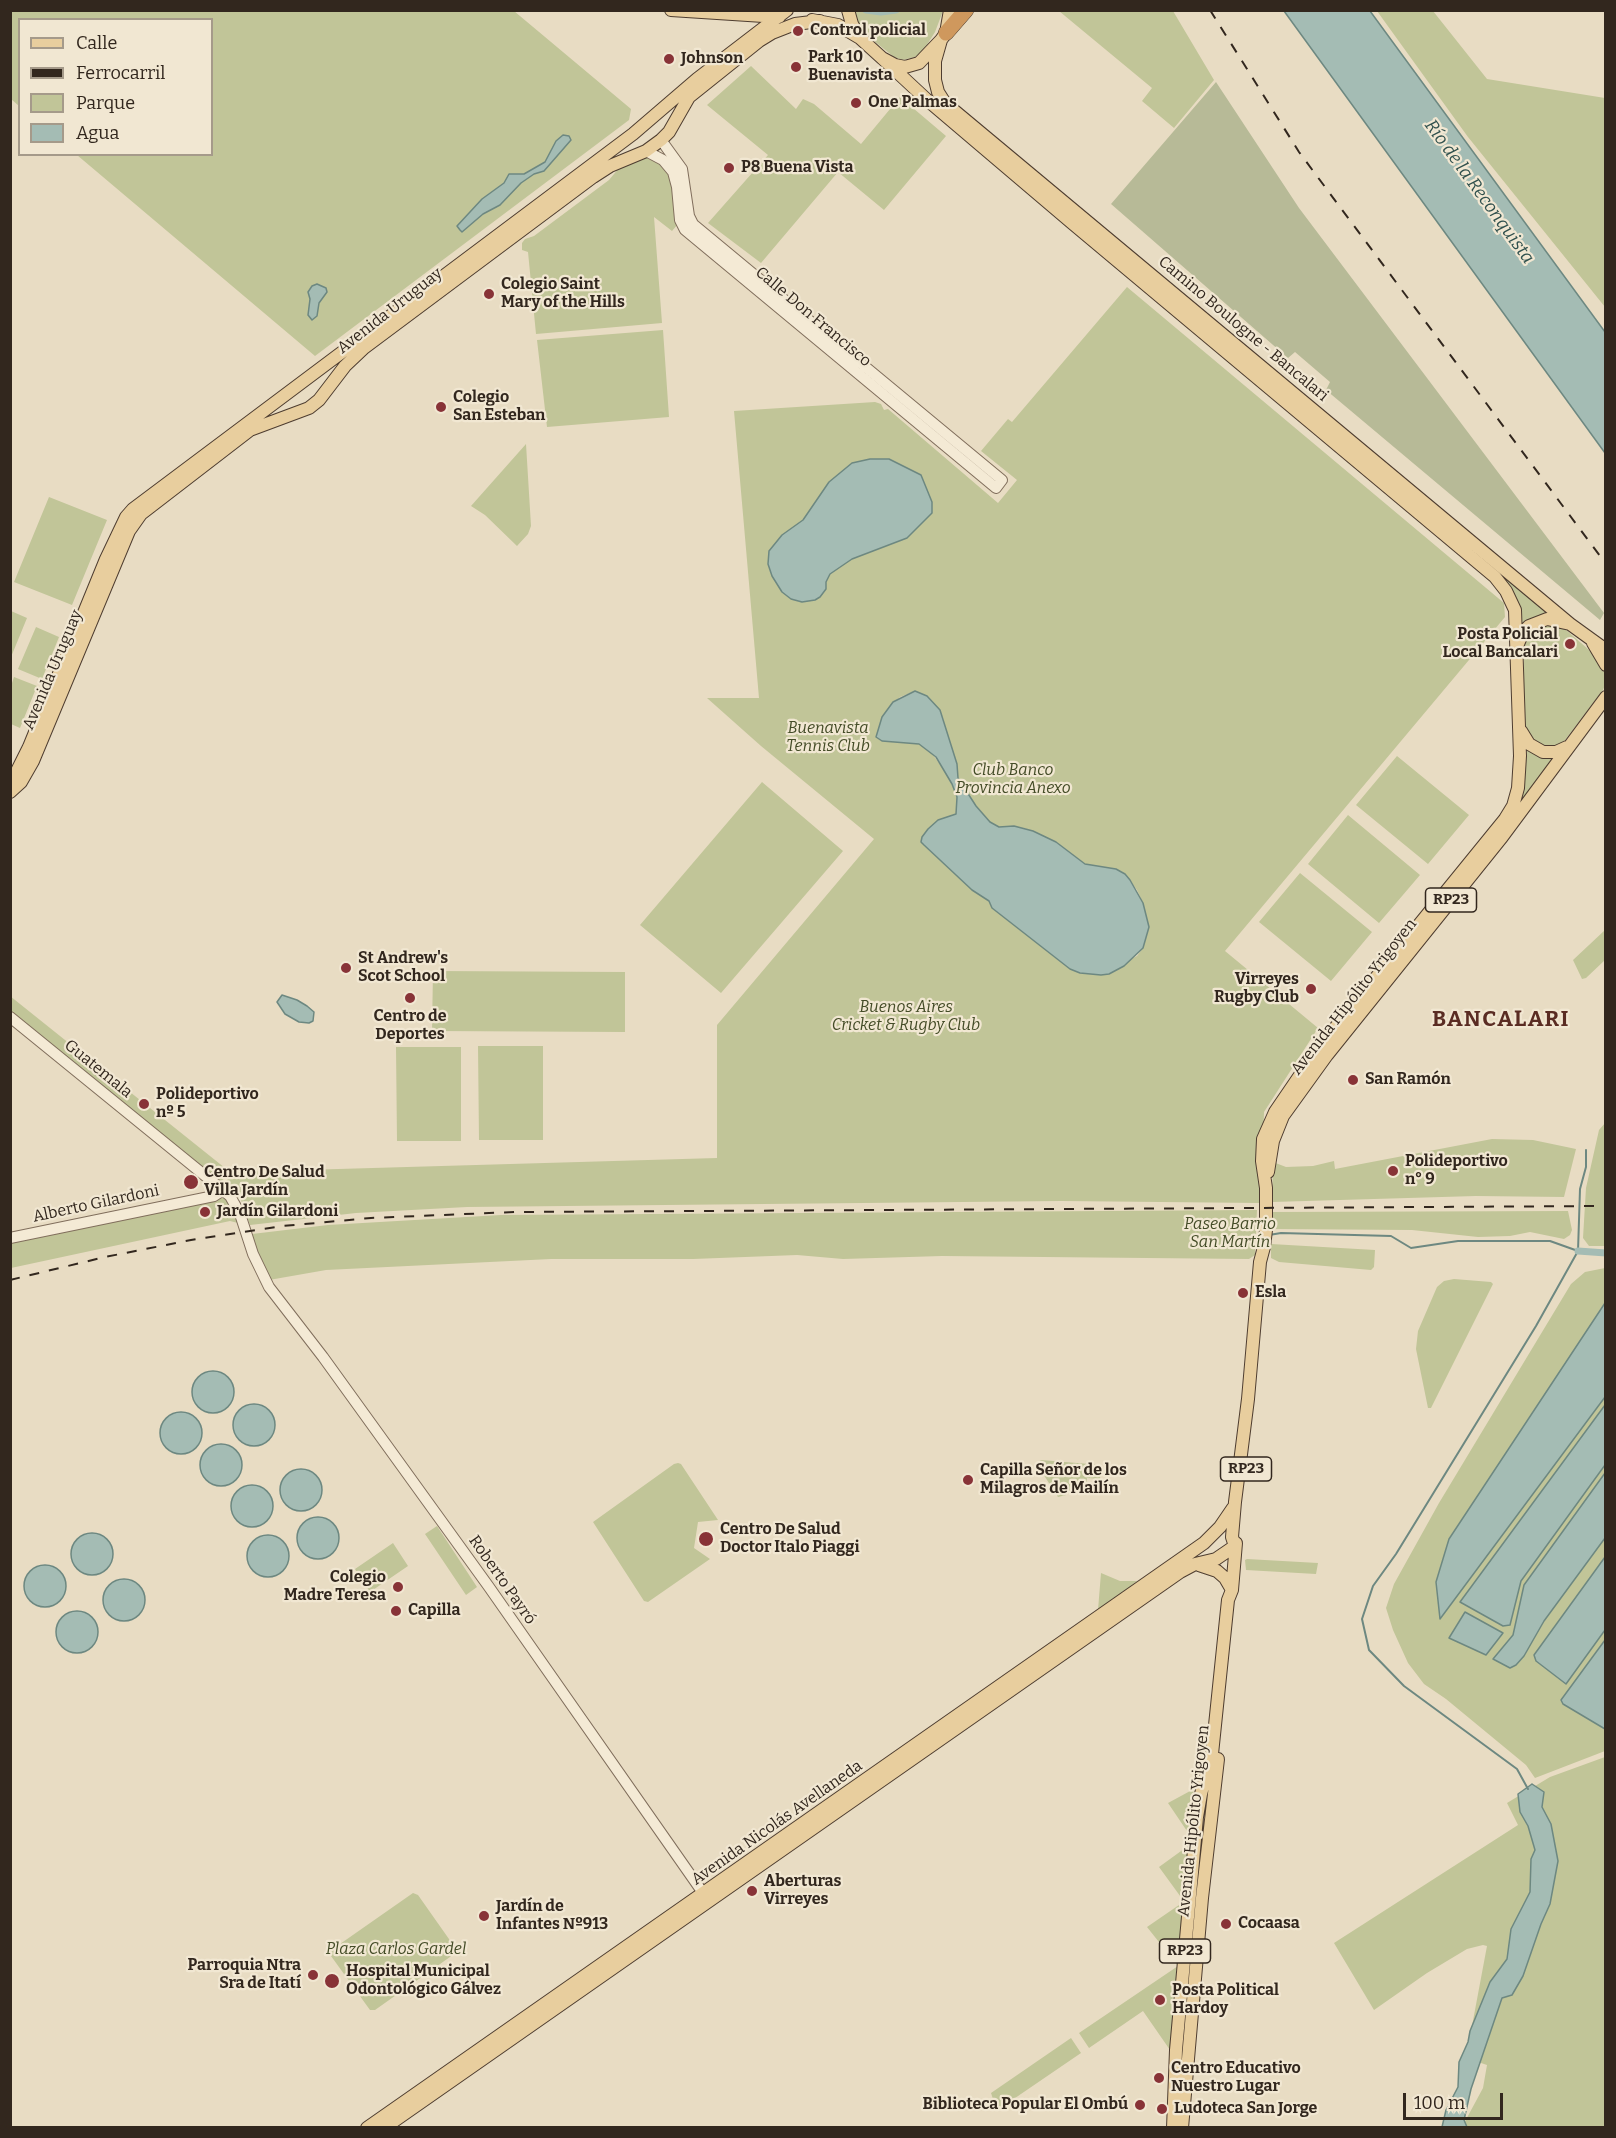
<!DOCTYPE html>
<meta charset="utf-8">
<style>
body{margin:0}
#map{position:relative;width:1616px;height:2138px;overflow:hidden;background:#e8dcc3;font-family:Bitter,serif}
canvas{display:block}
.frame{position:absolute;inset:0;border:12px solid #32271e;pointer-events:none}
.legend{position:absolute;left:18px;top:18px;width:195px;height:138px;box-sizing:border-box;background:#f1e7d2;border:2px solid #a59a8a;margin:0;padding:8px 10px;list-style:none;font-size:18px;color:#32271e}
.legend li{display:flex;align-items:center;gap:12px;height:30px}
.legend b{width:30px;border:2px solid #a59a8a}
.scale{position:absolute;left:1403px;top:2093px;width:100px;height:27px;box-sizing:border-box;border:3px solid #32271e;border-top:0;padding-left:8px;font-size:18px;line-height:21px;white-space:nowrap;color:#32271e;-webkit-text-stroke:4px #f1e7d2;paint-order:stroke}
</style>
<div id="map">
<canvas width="1616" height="2138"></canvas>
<div class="frame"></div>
<ul class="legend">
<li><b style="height:8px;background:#e8ce9e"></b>Calle</li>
<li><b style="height:8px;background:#32271e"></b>Ferrocarril</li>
<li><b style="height:16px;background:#c1c598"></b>Parque</li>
<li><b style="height:16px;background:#a4bcb4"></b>Agua</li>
</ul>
<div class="scale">100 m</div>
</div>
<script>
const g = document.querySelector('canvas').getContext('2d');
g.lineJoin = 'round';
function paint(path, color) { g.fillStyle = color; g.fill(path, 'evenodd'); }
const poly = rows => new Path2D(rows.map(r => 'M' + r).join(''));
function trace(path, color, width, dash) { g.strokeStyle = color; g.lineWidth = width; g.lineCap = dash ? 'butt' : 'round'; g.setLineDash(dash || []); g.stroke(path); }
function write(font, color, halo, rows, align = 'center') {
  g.font = font + ' Bitter,serif'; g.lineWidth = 4.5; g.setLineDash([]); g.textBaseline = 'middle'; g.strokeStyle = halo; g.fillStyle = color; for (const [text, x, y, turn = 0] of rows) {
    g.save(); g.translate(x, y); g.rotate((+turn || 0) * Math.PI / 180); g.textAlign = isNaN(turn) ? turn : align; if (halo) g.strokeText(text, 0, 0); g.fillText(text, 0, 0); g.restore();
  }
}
paint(poly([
 [10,11,514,11,631,109,629,120,315,356,77,155,212,154,212,20,20,20,19,106,11,99],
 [851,11,943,11,935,32,923,51,915,57,902,60,894,57,864,33],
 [1059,11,1173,11,1214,80,1174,128,1142,101,1152,88],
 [1377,11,1433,11,1487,79,1605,98,1605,307,1468,137],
 [751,66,796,109,803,99,814,104,861,144,900,97,946,136,884,210,838,172,761,263,708,223,768,155,707,105],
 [653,156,670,172,678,224,672,231,654,217,662,323,536,334,528,252,522,250,522,243,525,239,534,236,609,180,619,168,630,160],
 [1127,287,1504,603,1505,617,1225,951,1318,1028,1264,1112,1261,1203,1061,1201,467,1207,356,1213,250,1225,241,1200,224,1183,235,1172,717,1158,717,1025,874,839,761,746,707,698,759,698,734,411,875,402,881,404,884,410,888,409,998,503,1017,480,981,451,1008,419,1012,422],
 [915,691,943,718,947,737,957,764,958,778,976,806,990,822,999,827,1023,828,1033,831,1056,842,1085,864,1121,871,1125,874,1137,890,1143,903,1149,927,1143,948,1137,956,1101,975,1080,973,1054,957,1046,949,992,908,989,901,972,890,924,845,938,820,956,814,957,797,949,777,931,752,919,744,882,741,882,717,900,697],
 [663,330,669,417,547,427,537,340],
 [1303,406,1553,612,1523,625,1518,604],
 [526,444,531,526,528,534,517,546,485,515,471,506],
 [49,497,107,520,72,605,14,582],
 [11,611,27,618,11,657],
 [1546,623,1565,629,1596,656,1604,667,1605,672,1605,685,1603,690,1562,744,1556,748,1547,748,1535,744,1524,726,1524,647,1529,632],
 [36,627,59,637,42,679,18,669],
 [14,677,37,686,20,728,11,724,11,686],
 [1527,750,1537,755,1556,756,1509,822,1523,783],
 [1397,756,1469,815,1428,864,1356,805],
 [762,782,843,851,721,993,640,925],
 [1348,815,1420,875,1379,923,1308,864],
 [1300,873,1372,932,1331,981,1259,922],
 [1605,930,1605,960,1586,978,1582,979,1573,960],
 [433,971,625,972,625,1032,432,1031],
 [10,996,230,1172,220,1183,11,1015],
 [478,1046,543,1046,543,1140,479,1140],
 [396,1047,461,1047,461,1141,397,1141],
 [1605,1123,1605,1246,1589,1246,1583,1238,1586,1188,1599,1130],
 [1492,1139,1533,1140,1576,1149,1564,1197,1476,1196,1272,1202,1273,1162,1286,1167,1313,1166,1334,1161,1335,1169],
 [220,1197,226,1199,238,1223,230,1221,11,1268,11,1243],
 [1257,1210,1255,1255,1249,1259,942,1256,843,1259,797,1255,693,1259,551,1259,326,1270,269,1280,253,1242,252,1234,328,1225,501,1215],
 [1568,1211,1572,1230,1570,1235,1564,1239,1530,1232,1510,1236,1478,1237,1412,1230,1272,1229,1271,1212],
 [1271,1244,1375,1250,1374,1267,1371,1270,1279,1262,1271,1258],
 [1605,1268,1605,1751,1535,1778,1526,1765,1446,1699,1424,1684,1408,1663,1393,1630,1386,1608,1394,1584,1439,1503,1571,1284,1585,1272],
 [1454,1279,1491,1282,1493,1284,1431,1408,1428,1408,1416,1349,1418,1331,1437,1287,1444,1281],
 [1041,1460,1101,1465,1100,1479,1087,1478,1085,1494,1066,1493,1066,1495,1058,1497,1036,1463],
 [678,1463,681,1464,718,1520,698,1522,694,1548,710,1559,648,1602,644,1601,593,1522,674,1464],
 [437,1526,477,1587,466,1595,425,1534],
 [393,1543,408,1566,370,1592,355,1569],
 [1247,1559,1318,1563,1316,1574,1246,1570,1245,1560],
 [1101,1573,1120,1581,1137,1581,1102,1610,1098,1610],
 [1605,1757,1605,2127,1462,2127,1483,2088,1487,2065,1466,2058,1487,1946,1483,1945,1467,1949,1427,1973,1374,2010,1334,1943,1518,1825,1507,1803,1550,1777],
 [1192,1790,1195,1794,1189,1834,1168,1803],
 [1188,1846,1183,1900,1159,1867],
 [413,1893,418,1895,456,1949,457,1952,375,2010,370,2010,331,1956,330,1951],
 [1182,1900,1184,1901,1174,2023,1170,2050,1143,2011,1089,2048,1079,2033,1178,1966,1147,1927,1179,1905],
 [1071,2038,1081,2053,999,2109,993,2099,991,2093]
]), '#c1c598');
paint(poly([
 [1216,82,1299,208,1604,613,1600,620,1326,390,1330,382,1295,352,1288,358,1111,204]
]), '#b7ba97');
const water = poly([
 [1284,11,1370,11,1605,332,1605,453,1284,11],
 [563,135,569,136,571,140,544,171,534,174,521,183,500,205,483,214,462,232,460,230,457,226,482,199,504,183,509,174,524,174,545,162,556,141,563,135],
 [317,284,326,288,327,292,319,303,317,316,312,320,308,315,310,299,308,292,312,286,317,284],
 [870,459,889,459,921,475,932,502,932,513,907,538,852,559,830,574,826,582,826,589,820,597,815,600,802,602,791,599,782,592,772,576,768,564,769,551,782,535,803,520,829,482,852,463,870,459],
 [915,691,927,696,940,710,957,764,958,778,976,806,990,822,999,827,1014,826,1033,831,1056,842,1085,864,1116,869,1125,874,1130,880,1143,903,1149,927,1143,948,1124,966,1109,974,1101,975,1080,973,1070,969,992,908,989,901,972,890,924,845,921,842,922,837,928,829,938,820,956,814,957,797,952,784,936,757,919,744,882,741,876,737,882,717,893,702,915,691],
 [282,995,297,1000,307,1006,314,1012,313,1021,309,1023,299,1022,285,1014,277,1002,282,995],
 [1605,1303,1605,1397,1440,1619,1436,1582,1449,1539,1605,1303],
 '192 1392a21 21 0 1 1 42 0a21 21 0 1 1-42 0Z',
 '233 1425a21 21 0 1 1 42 0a21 21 0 1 1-42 0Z',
 [1605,1405,1605,1465,1521,1581,1510,1625,1503,1626,1460,1602,1605,1405],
 '160 1433a21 21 0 1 1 42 0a21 21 0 1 1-42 0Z',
 '200 1465a21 21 0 1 1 42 0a21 21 0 1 1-42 0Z',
 '280 1490a21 21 0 1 1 42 0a21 21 0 1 1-42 0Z',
 [1605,1473,1605,1538,1544,1621,1524,1656,1516,1665,1510,1668,1493,1659,1513,1635,1524,1585,1605,1473],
 '231 1506a21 21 0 1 1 42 0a21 21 0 1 1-42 0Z',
 '297 1538a21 21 0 1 1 42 0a21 21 0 1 1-42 0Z',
 '71 1554a21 21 0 1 1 42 0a21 21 0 1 1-42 0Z',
 '247 1556a21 21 0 1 1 42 0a21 21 0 1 1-42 0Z',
 [1605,1557,1605,1630,1566,1684,1536,1661,1534,1655,1605,1557],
 '24 1586a21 21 0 1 1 42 0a21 21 0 1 1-42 0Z',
 '103 1600a21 21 0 1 1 42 0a21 21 0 1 1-42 0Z',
 '56 1632a21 21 0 1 1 42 0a21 21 0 1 1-42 0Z',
 [1465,1612,1503,1633,1486,1655,1449,1638,1465,1612],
 [1605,1640,1605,1729,1563,1704,1561,1700,1605,1640],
 [1532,1784,1544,1792,1542,1807,1551,1824,1558,1861,1550,1904,1541,1924,1523,1976,1512,1995,1502,1998,1471,2089,1464,2120,1467,2127,1442,2127,1446,2110,1458,2087,1459,2062,1468,2042,1470,2031,1490,1982,1507,1959,1511,1929,1530,1892,1531,1859,1535,1850,1528,1826,1520,1812,1518,1794,1532,1784]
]);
paint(water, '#a4bcb4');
trace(water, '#6d8881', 1.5);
trace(poly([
 [1269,1235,1281,1233,1391,1236,1411,1248,1458,1241,1550,1241,1578,1251],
 [1528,1789,1517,1769,1404,1686,1369,1650,1362,1619,1373,1586,1396,1554,1536,1326,1578,1251,1580,1189,1586,1167,1586,1150]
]), '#6d8881', 2);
trace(poly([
 [866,10,881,12,896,10],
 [1578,1251,1606,1253]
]), '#a4bcb4', 7);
const minor = poly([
 [646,151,663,160,673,172,677,187,680,220,685,230,996,488,1002,480,693,224,689,216,682,169,661,140],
 [10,1017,230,1196,240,1214,253,1254,269,1287,323,1357,489,1587,708,1900],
 [10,1238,214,1196,223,1190]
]);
const major = poly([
 [671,10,779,17],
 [848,10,852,24,860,38,882,58,895,65,905,67,919,63,941,40,946,33,950,10],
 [812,20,838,25,860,38],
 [941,40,935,61,935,80,938,92,945,103,1570,624],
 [882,58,926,99,1072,223,1495,577,1506,591,1515,610,1520,756,1518,788,1513,806,1505,819,1318,1049,1275,1112,1263,1139,1262,1161,1266,1188,1266,1230,1264,1247,1260,1262,1248,1399,1235,1502,1232,1537,1235,1546],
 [1593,643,1606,665],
 [1518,644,1523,632,1529,626,1547,619,1570,624,1606,650],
 [1521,731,1529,744,1543,752,1556,752,1567,747],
 [10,780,17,771,29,747,106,559,126,517,133,509,633,134,697,79,787,10],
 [10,792,21,782,33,761,129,531,141,514,250,430,309,408,319,400,345,366,364,348,593,177,610,166,646,151,661,140,669,132,689,97,759,41,772,33,795,24,820,21],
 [1268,1172,1273,1141,1283,1116,1327,1055,1502,837,1606,697],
 [1199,1565,1217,1571,1225,1578,1232,1590],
 [367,2128,1204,1543,1220,1527,1233,1508],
 [384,2128,1180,1572,1195,1564,1216,1559,1235,1546],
 [1173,2128,1176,2050,1197,1817,1201,1794,1212,1754,1228,1600,1232,1590,1236,1543],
 [1182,2128,1202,1898,1218,1759]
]);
const highway = poly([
 [946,33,966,10]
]);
trace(minor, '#806e5c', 12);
trace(major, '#4e3d30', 14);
trace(highway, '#4e3d30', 16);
trace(minor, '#f4ead5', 10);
trace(major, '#e8ce9e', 12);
trace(highway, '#cf985d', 15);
trace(poly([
 [1210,10,1299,152,1606,564],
 [10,1280,105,1257,191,1240,283,1226,371,1218,515,1212,1606,1206]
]), '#32271e', 2, [10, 10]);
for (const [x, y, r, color] of [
 [798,31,6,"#883337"],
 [669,59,6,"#883337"],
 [796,67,6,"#883337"],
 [856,103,6,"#883337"],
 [729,168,6,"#883337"],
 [489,294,6,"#883337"],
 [441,407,6,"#883337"],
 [1570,644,6,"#883337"],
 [346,968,6,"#883337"],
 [1311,989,6,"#883337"],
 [410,998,6,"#883337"],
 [1353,1080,6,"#883337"],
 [144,1104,6,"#883337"],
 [1393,1171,6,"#883337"],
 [191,1182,8,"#883337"],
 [205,1212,6,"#883337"],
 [1243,1293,6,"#883337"],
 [968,1480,6,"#883337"],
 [706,1539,8,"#883337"],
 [398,1587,6,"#883337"],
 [396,1611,6,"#883337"],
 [752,1891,6,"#883337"],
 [484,1916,6,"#883337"],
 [1226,1924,6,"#883337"],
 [313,1975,6,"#883337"],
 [332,1981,8,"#883337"],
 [1160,2000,6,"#883337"],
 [1159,2078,6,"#883337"],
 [1140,2105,6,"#883337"],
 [1162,2109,6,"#883337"]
]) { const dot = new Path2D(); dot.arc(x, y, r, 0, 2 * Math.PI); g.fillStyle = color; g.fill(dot); trace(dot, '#f1e7d2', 2); }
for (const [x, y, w] of [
 [1451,900,51],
 [1246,1469,51],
 [1185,1951,51]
]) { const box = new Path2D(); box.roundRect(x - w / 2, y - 12, w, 24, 4.5); g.fillStyle = '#f1e7d2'; g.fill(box); trace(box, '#32271e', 1.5); }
write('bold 15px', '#32271e', null, [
 ["RP23",1451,900],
 ["RP23",1246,1469],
 ["RP23",1185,1951]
]);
write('bold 16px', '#32271e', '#f1e7d2', [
 ["Control policial",810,31],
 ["Park 10",808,58],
 ["Buenavista",808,76],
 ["Johnson",681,59],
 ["One Palmas",868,103],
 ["P8 Buena Vista",741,168],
 ["Colegio Saint",501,285],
 ["Mary of the Hills",501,303],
 ["Colegio",453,398],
 ["San Esteban",453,416],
 ["Posta Policial",1558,635,"right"],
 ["Local Bancalari",1558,653,"right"],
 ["St Andrew's",358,959],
 ["Scot School",358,977],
 ["Virreyes",1299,980,"right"],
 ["Rugby Club",1299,998,"right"],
 ["Centro de",410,1017,"center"],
 ["Deportes",410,1035,"center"],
 ["San Ramón",1365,1080],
 ["Polideportivo",156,1095],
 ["nº 5",156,1113],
 ["Polideportivo",1405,1162],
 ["n° 9",1405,1180],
 ["Centro De Salud",204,1173],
 ["Villa Jardín",204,1191],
 ["Jardín Gilardoni",217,1212],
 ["Esla",1255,1293],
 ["Capilla Señor de los",980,1471],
 ["Milagros de Mailín",980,1489],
 ["Centro De Salud",720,1530],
 ["Doctor Italo Piaggi",720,1548],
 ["Colegio",386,1578,"right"],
 ["Madre Teresa",386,1596,"right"],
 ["Capilla",408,1611],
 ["Aberturas",764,1882],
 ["Virreyes",764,1900],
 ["Jardín de",496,1907],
 ["Infantes Nº913",496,1925],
 ["Cocaasa",1238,1924],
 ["Parroquia Ntra",301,1966,"right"],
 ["Sra de Itatí",301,1984,"right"],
 ["Hospital Municipal",346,1972],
 ["Odontológico Gálvez",346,1990],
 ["Posta Political",1172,1991],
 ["Hardoy",1172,2009],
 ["Centro Educativo",1171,2069],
 ["Nuestro Lugar",1171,2087],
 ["Biblioteca Popular El Ombú",1128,2105,"right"],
 ["Ludoteca San Jorge",1174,2109]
], 'left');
write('16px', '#32271e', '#f1e7d2', [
 ["Avenida Uruguay",390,311,-38],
 ["Calle Don Francisco",813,317,40],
 ["Camino Boulogne - Bancalari",1243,329,40],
 ["Avenida Uruguay",53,670,-67],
 ["Avenida Hipólito Yrigoyen",1354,997,-52],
 ["Guatemala",98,1069,39],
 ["Alberto Gilardoni",96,1204,-12],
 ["Roberto Payró",502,1580,55],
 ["Avenida Hipólito Yrigoyen",1194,1821,-84],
 ["Avenida Nicolás Avellaneda",777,1823,-35]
]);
write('italic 16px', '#444c27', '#f1e7d2', [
 ["Buenavista",828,729],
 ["Tennis Club",828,747],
 ["Club Banco",1013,771],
 ["Provincia Anexo",1013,789],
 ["Buenos Aires",906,1008],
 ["Cricket & Rugby Club",906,1026],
 ["Paseo Barrio",1230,1225],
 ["San Martín",1230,1243],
 ["Plaza Carlos Gardel",396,1950]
]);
write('italic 18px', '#2f504d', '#f1e7d2', [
 ["Río de la Reconquista",1479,192,54]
]);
g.letterSpacing = '1.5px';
write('bold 22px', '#5a2c23', '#f1e7d2', [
 ["BANCALARI",1501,1020]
]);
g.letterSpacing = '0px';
</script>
